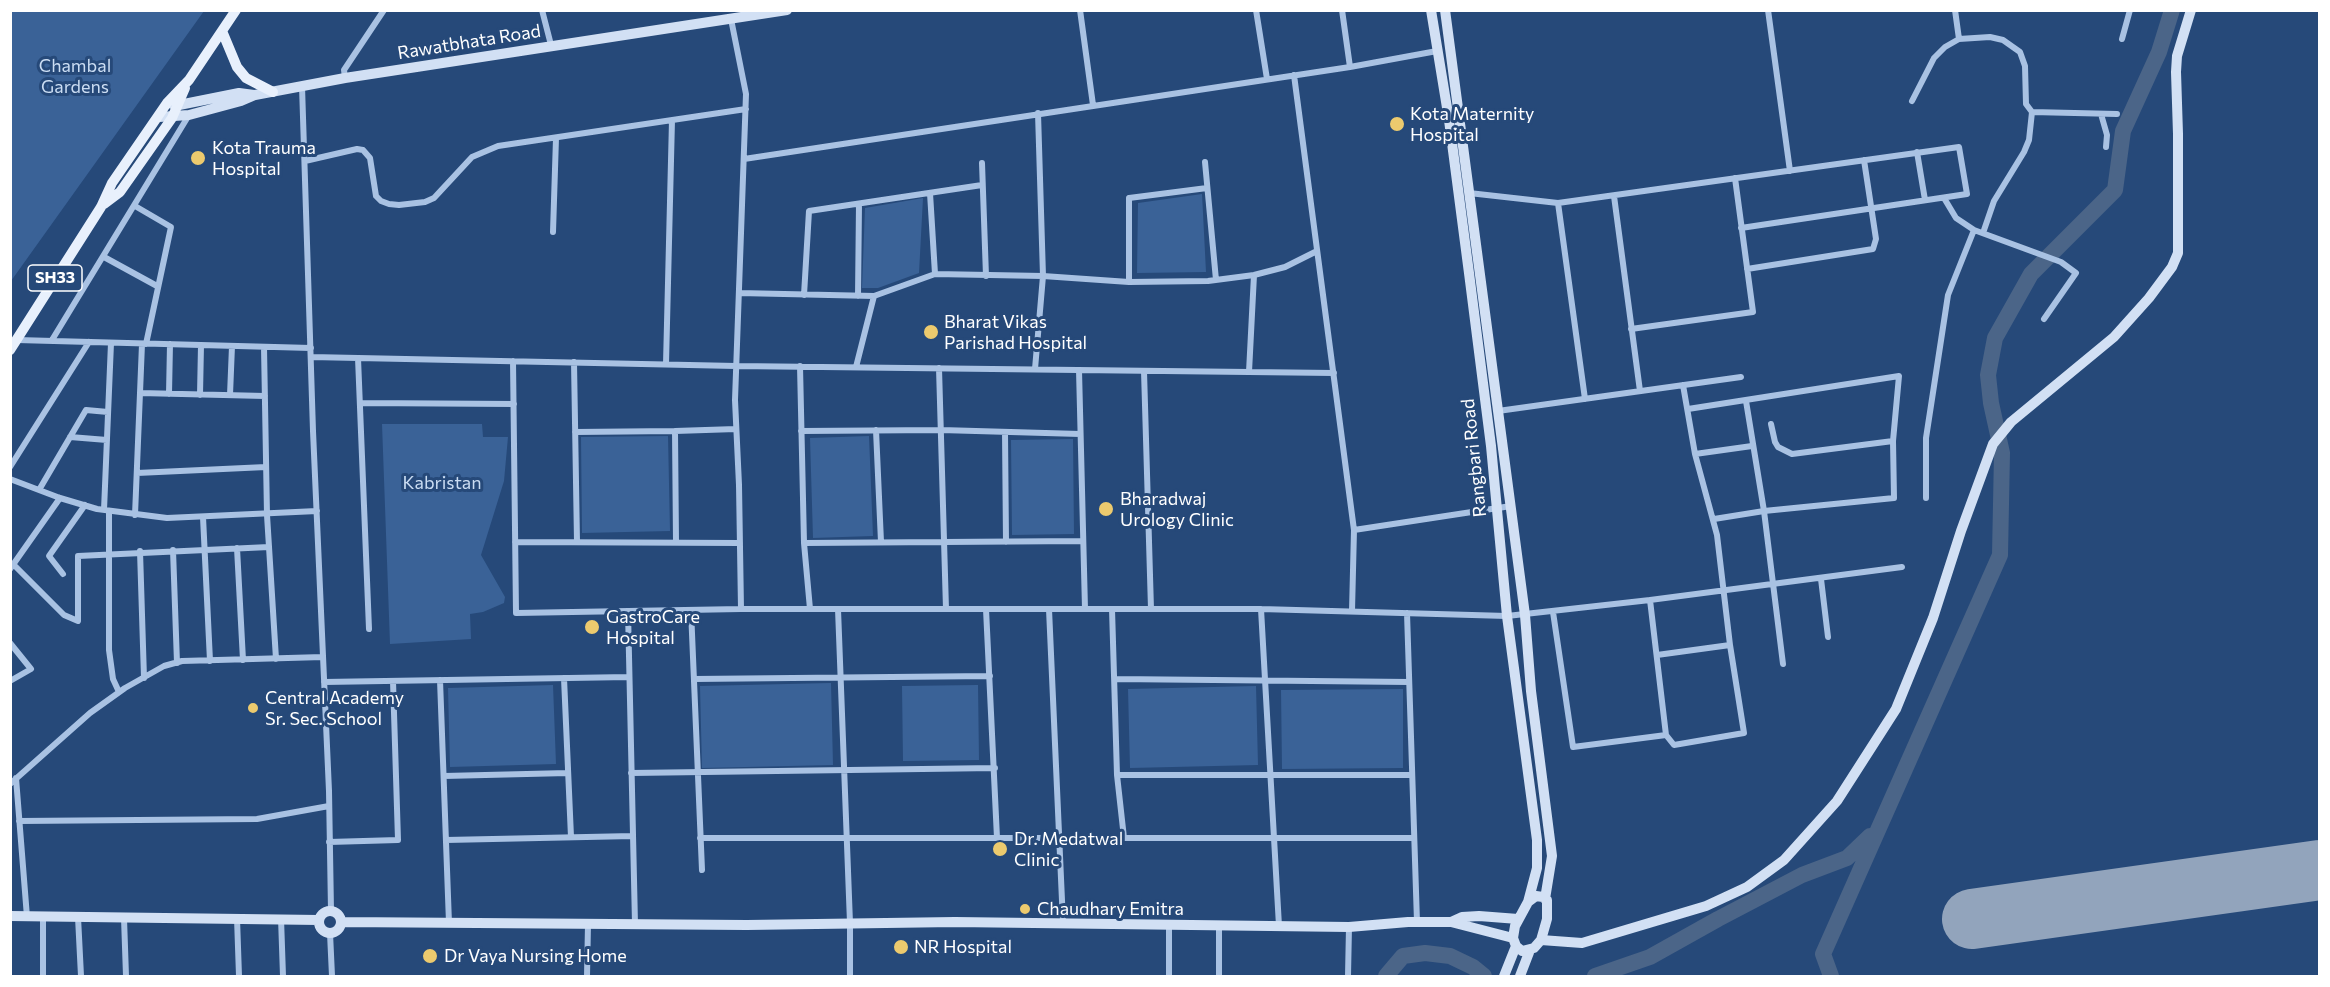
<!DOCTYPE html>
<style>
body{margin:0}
#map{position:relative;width:2330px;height:987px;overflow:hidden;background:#264979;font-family:Commissioner,sans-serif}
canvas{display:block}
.frame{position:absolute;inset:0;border:12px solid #fff;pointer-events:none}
</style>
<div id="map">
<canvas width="2330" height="987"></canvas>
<div class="frame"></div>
</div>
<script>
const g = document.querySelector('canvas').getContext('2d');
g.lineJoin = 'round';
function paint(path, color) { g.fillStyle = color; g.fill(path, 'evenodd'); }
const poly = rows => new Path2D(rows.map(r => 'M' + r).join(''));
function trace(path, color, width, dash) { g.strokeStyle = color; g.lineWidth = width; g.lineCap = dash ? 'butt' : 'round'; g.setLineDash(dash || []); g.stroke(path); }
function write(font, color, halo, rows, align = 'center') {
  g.font = font + ' Commissioner,sans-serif'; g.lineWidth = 6; g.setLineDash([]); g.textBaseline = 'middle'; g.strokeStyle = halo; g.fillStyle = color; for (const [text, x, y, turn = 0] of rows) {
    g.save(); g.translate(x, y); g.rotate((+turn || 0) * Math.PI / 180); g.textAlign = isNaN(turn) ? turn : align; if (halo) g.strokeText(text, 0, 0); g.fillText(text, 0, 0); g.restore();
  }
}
paint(poly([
 [11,10,204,11,11,281,10,11],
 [1202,194,1206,272,1137,273,1138,203],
 [923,198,919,273,878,288,862,288,865,208],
 [382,424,482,424,483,437,508,437,504,481,481,555,505,597,504,603,483,612,470,614,471,639,390,644],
 [668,436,670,531,582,533,581,437],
 [869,436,873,536,813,538,810,438],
 [1073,439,1074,534,1012,535,1011,440],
 [831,683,833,765,702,768,700,686],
 [553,685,556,764,450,767,448,688],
 [978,685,979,760,903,761,902,686],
 [1256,686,1258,765,1130,768,1128,689],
 [1403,689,1403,768,1282,769,1281,690]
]), '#3a6297');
trace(poly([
 [1386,976,1403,956,1425,953,1450,956,1473,967,1484,976],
 [1595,976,1650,957,1718,919,1802,875,1847,858,1870,836],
 [1831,976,1823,954,2000,555,2002,453,1991,403,1988,375,1995,338,2031,274,2115,190,2123,131,2159,52,2172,10]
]), '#4b6588', 16);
trace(poly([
 [1972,919,2320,870]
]), '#92a4bc', 60);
trace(poly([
 [542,10,551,45],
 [1080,10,1093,105],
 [1256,10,1267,79],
 [1342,10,1350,67],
 [1768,10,1790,171],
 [1955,10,1959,39],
 [731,19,746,94,735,400,739,485,741,609],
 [2122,39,2130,10],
 [1294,75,1354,530,1352,611],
 [345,78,344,70,384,10],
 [302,86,313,431,329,791,331,911],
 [1912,101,1934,58,1945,47,1959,39,1990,37,2003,40,2020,52,2025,66,2026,104,2032,112,2117,114],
 [2101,114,2107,135,2106,147],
 [1917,152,1925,200],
 [744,159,1350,67,1437,51],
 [305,161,357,149,363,150,370,158,376,196,381,201,389,204,399,205,425,202,434,198,472,157,498,146,746,109],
 [1205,162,1216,280],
 [982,163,986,276],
 [930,193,935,274],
 [1469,193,1558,203,1959,147,1967,194,1741,228],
 [1614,196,1640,391],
 [1944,198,1956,218,1974,230,2061,262,2076,273,2044,319],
 [1558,203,1585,399],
 [135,206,171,227,146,344],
 [553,232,556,138],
 [1983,233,1994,201,2024,152,2029,140,2032,112],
 [104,257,157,286],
 [1747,269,1873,249,1876,239,1864,160],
 [1129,282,1129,198,1207,188],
 [739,293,874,296,935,274,1043,276,1129,282,1208,281,1254,275,1285,267,1317,251],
 [804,295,809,211,982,185],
 [858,296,859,204],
 [1631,329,1753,312,1735,178],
 [17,340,311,348],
 [52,340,189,115],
 [264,347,267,515,276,659],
 [311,357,736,366,1334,373],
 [358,358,369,629],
 [513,361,516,613,741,609,1261,609,1507,616,1650,600,1902,567],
 [574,362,577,542],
 [666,364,672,120],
 [800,366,804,543,810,609],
 [856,367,874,296],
 [939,368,946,609],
 [1035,369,1043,276,1038,113],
 [1079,370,1085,609],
 [1144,371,1151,609],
 [1249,372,1254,275],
 [140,393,265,396],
 [169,394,170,344],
 [200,395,201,345],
 [230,395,232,346],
 [1746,401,1764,511,1783,664],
 [360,403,514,404],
 [1688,409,1899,376,1893,441,1894,498,1764,511,1714,519],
 [1498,411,1741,377],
 [1771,424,1775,442,1778,447,1792,454,1893,441],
 [876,430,881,542],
 [675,431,736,429],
 [801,431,941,430,1080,434],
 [575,432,675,431,676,542],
 [1005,432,1006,542],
 [70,437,107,440],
 [1695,454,1752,446],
 [10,467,89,342],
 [137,473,266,467],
 [10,479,60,498,97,509,167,518,317,511],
 [39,490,86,410,108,412],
 [1926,498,1926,438,1948,295,1974,230],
 [104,510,111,343],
 [109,511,109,650,113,679,119,692],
 [135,515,142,344],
 [203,517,210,661],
 [1354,530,1511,506],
 [515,542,740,543],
 [804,543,1083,541],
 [237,548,243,660],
 [173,550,177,663],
 [140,551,144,678],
 [14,565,64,615,78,621,78,556,269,547],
 [10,569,60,498],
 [63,574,49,556,85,505],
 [1821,579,1828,637],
 [1650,600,1666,735,1674,745,1744,733,1730,645,1717,535,1695,454,1683,385],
 [838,609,850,923,850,976],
 [986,609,997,838],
 [1049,609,1063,923],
 [1112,609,1117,775,1124,838],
 [1261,609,1279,926],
 [691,610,702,870],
 [628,611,635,924],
 [1553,612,1573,747,1666,735],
 [1407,613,1417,922],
 [10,643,31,669,10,681],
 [1657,655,1730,645],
 [564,678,571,837],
 [694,679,990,676],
 [1116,679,1409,682],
 [440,680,449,923],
 [324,682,629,677],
 [631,773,995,768],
 [1117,775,1412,775],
 [444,776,568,773],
 [16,778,27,917],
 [10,784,90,713,125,688,164,666,182,661,323,657],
 [19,821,257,819,329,806],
 [700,838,1414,838],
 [446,840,633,836],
 [329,842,398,840,393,681],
 [78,917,81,976],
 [124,918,126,976],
 [237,918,239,976],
 [281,918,283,976],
 [330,933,332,976],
 [43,976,43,917],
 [587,976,588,924],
 [1169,976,1169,924],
 [1219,976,1219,925],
 [1348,976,1349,927]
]), '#a9c2e3', 6);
trace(poly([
 [1431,10,1449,120,1469,273,1491,446,1507,616,1537,840,1537,868,1528,902],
 [1445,10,1525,615,1531,691,1552,856,1545,899],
 [172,104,179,105,239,93,254,95],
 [159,117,189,115,241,101,255,95,345,78,787,10],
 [1536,896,1543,897,1547,900,1547,919,1541,940,1534,948,1522,951,1516,946,1513,938,1515,926,1528,902,1536,896],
 '319 922a11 11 0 1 1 22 0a11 11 0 1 1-22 0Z',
 [10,916,319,920],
 [342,922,747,925,955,922,1349,927,1408,922,1451,922,1513,938],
 [1451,922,1462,917,1479,916,1518,919],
 [1541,940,1582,943,1706,906,1747,887,1784,860,1837,801,1896,709,1933,618,1961,531,1993,444,2011,422,2114,337,2149,298,2172,267,2178,253,2178,134,2176,72,2177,56,2191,10],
 [1504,976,1516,946],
 [1520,976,1530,950]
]), '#d2e0f4', 10);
trace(poly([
 [222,31,237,67,246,78,273,92],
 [104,204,120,192,172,118,185,88],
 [10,350,101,207,112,183,167,103,189,80,236,10]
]), '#e8f0fc', 10);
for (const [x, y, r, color] of [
 [1397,124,8,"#ecca6e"],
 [198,158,8,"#ecca6e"],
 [931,332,8,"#ecca6e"],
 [1106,509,8,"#ecca6e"],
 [592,627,8,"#ecca6e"],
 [253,708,6,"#ecca6e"],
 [1000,849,8,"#ecca6e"],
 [1025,909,6,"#ecca6e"],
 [901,947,8,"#ecca6e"],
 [430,956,8,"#ecca6e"]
]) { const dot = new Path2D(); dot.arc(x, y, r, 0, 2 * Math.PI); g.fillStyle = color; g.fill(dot); trace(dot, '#264979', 2); }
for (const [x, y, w] of [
 [55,278,54]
]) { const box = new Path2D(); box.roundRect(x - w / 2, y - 13, w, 26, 4.5); g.fillStyle = '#264979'; g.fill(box); trace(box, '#fff', 1.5); }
write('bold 16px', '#fff', null, [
 ["SH33",55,278]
]);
write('18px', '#fff', '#264979', [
 ["Rawatbhata Road",469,42,-9],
 ["Rangbari Road",1474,458,-96]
]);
write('18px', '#cbddf3', '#264979', [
 ["Chambal",75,66],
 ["Gardens",75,87],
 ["Kabristan",442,483]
]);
write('18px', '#fff', '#264979', [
 ["Kota Maternity",1410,114],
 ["Hospital",1410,135],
 ["Kota Trauma",212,148],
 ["Hospital",212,169],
 ["Bharat Vikas",944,322],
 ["Parishad Hospital",944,343],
 ["Bharadwaj",1120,499],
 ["Urology Clinic",1120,520],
 ["GastroCare",606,617],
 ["Hospital",606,638],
 ["Central Academy",265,698],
 ["Sr. Sec. School",265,719],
 ["Dr. Medatwal",1014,839],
 ["Clinic",1014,860],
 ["Chaudhary Emitra",1037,909],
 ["NR Hospital",914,947],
 ["Dr Vaya Nursing Home",444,956]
], 'left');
</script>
